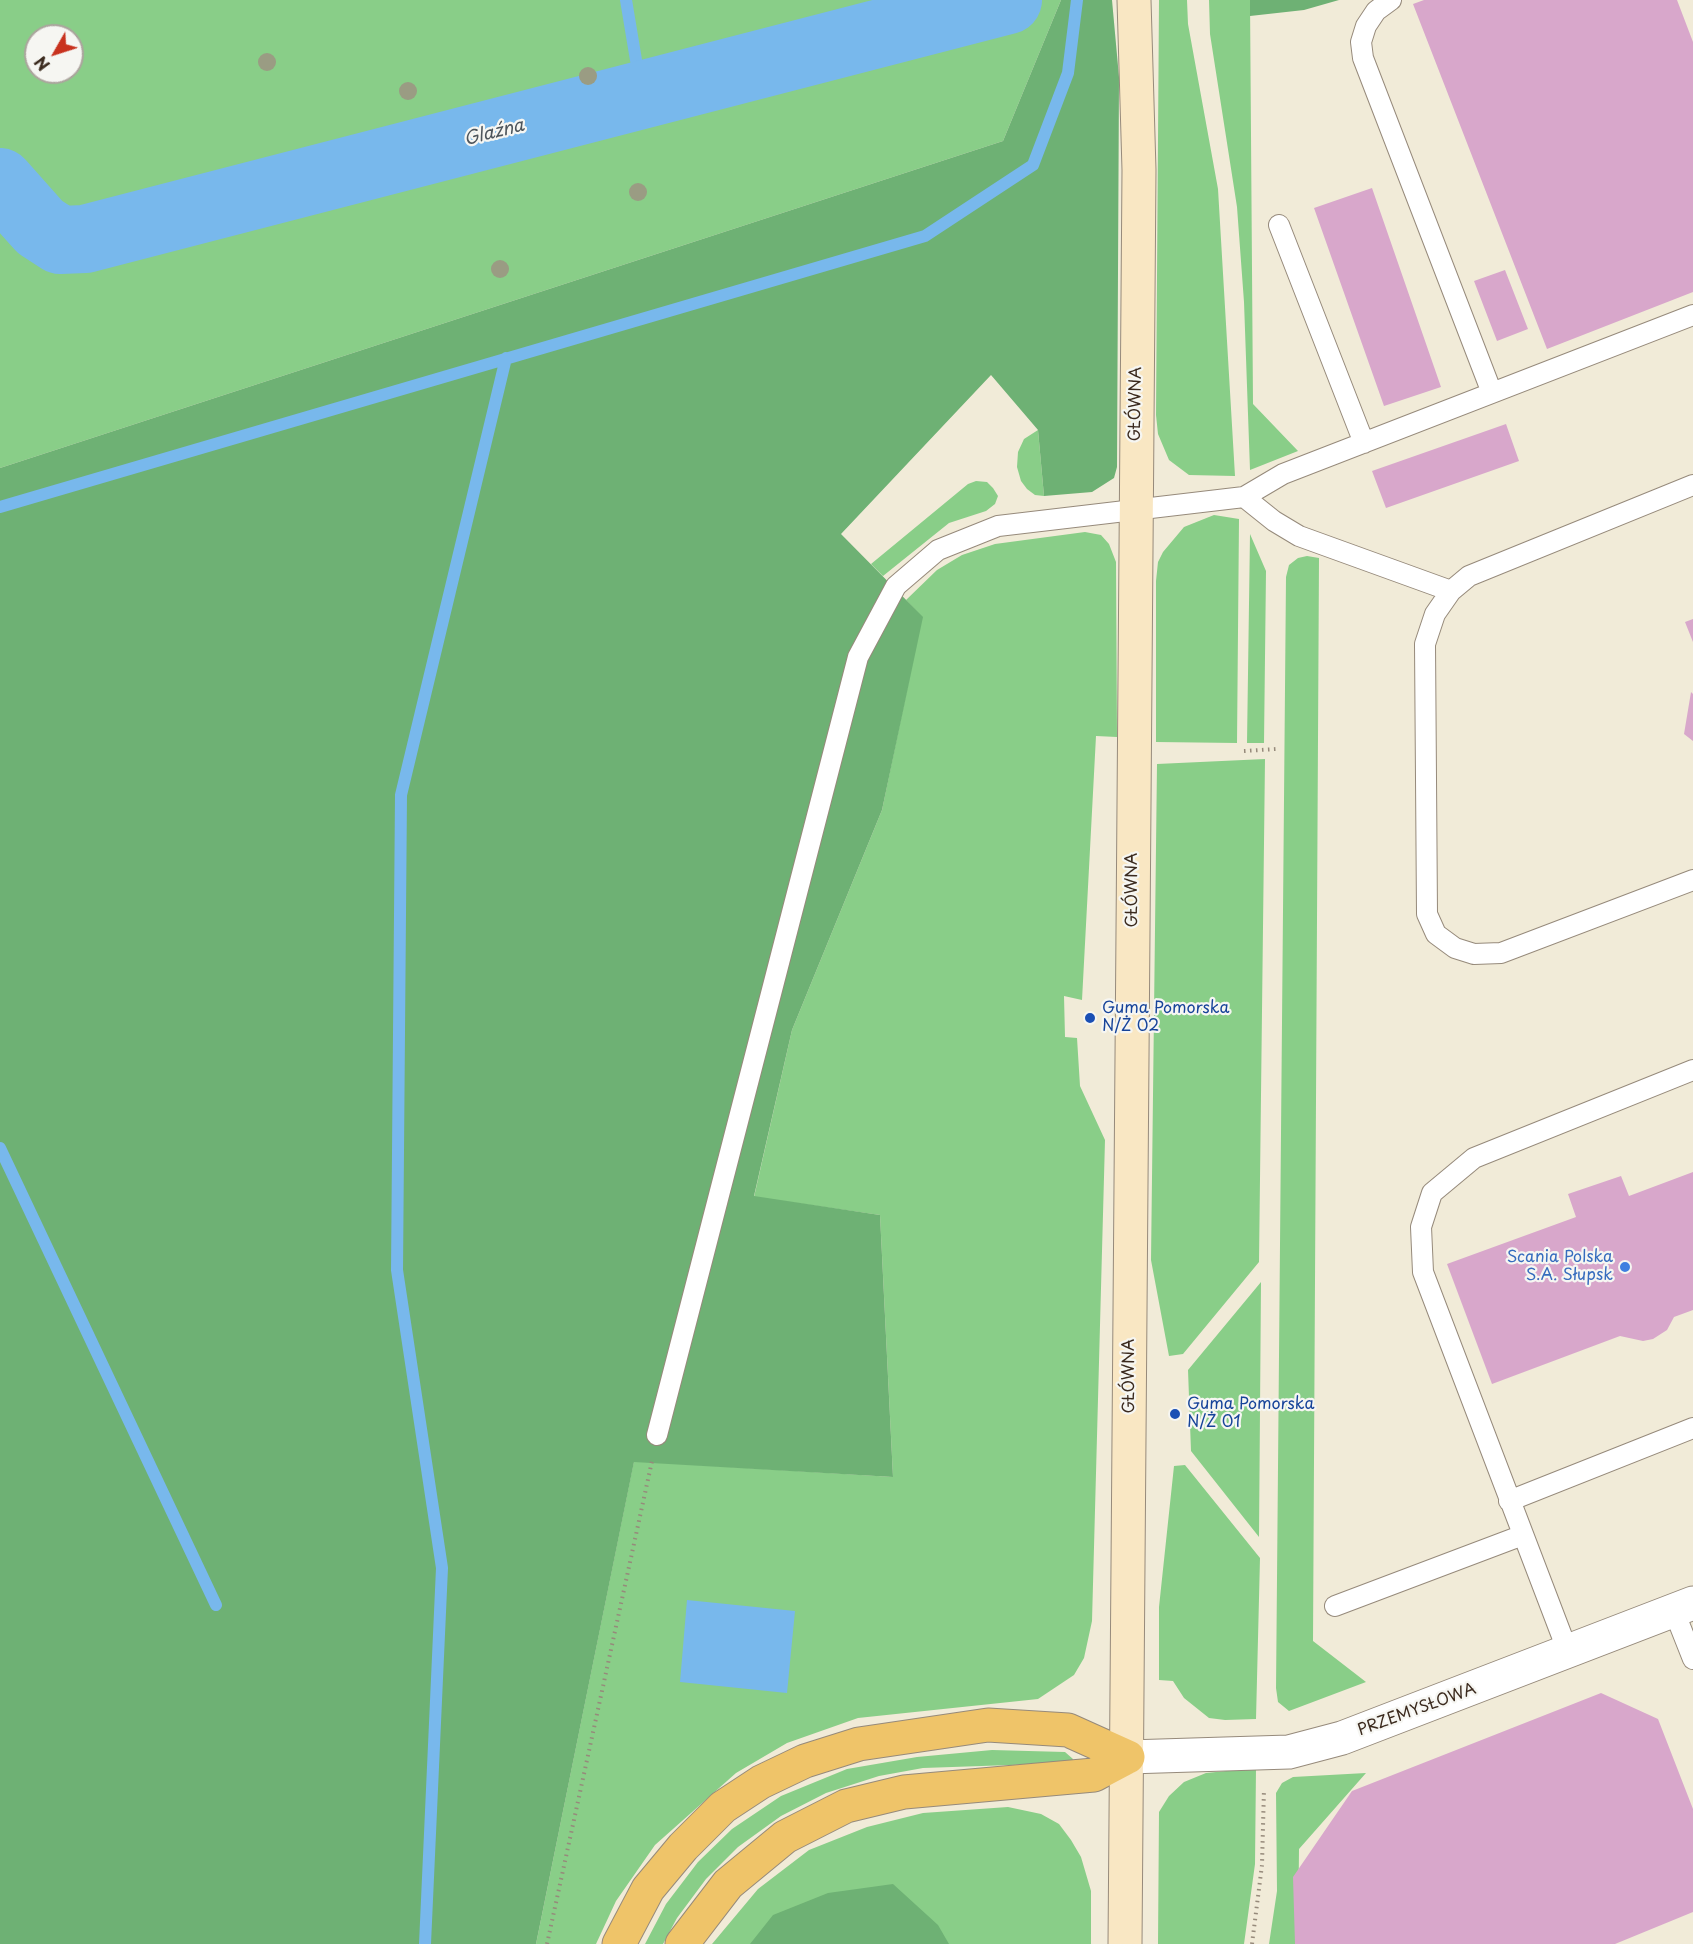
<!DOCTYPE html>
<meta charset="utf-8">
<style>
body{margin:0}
#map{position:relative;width:1693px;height:1944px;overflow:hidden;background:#f1ebd8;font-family:"Playpen Sans",sans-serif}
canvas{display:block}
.north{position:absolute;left:24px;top:24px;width:60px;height:60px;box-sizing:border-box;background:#f6f6f2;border:2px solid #aba49d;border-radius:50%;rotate:231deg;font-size:16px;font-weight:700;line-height:24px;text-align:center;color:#3b2a1e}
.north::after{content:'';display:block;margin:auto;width:21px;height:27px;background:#c8321e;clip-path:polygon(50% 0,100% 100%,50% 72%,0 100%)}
</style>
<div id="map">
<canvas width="1693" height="1944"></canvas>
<div class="north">N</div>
</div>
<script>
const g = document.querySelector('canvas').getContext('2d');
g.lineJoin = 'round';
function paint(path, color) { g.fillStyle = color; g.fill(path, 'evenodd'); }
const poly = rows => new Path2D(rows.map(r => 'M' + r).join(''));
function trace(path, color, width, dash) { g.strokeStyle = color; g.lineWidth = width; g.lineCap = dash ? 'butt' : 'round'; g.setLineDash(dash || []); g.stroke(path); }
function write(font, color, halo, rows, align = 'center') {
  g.font = font + ' "Playpen Sans",sans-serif'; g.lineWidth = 4.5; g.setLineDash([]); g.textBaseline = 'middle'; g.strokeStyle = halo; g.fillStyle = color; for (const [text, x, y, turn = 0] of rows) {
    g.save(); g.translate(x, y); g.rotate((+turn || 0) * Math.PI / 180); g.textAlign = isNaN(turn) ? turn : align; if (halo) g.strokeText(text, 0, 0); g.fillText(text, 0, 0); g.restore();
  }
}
paint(poly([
 [0,0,1061,0,1003,141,0,468],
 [36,36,72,36,72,72,36,72],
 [1159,0,1187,0,1188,24,1218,189,1235,476,1189,475,1169,460,1158,434,1156,415],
 [1209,0,1250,0,1253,404,1298,451,1250,470,1244,302,1237,207,1210,34],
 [1038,430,1044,496,1035,495,1027,489,1021,481,1017,467,1018,452,1024,439],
 [976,481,987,482,993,488,998,496,995,504,986,511,949,523,883,576,871,564,968,484],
 [1214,515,1239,519,1237,743,1156,742,1156,581,1158,562,1163,552,1184,527],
 [1085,532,1101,535,1109,544,1116,562,1117,737,1096,736,1082,1000,1064,996,1065,1037,1077,1038,1080,1086,1105,1140,1092,1621,1084,1658,1074,1675,1038,1699,858,1718,787,1743,736,1773,655,1845,616,1901,596,1944,536,1944,634,1461,893,1477,880,1215,754,1197,792,1030,882,810,922,617,906,600,937,570,962,555,995,544],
 [1250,534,1266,571,1264,743,1247,743],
 [1307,556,1319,558,1313,1641,1366,1682,1289,1711,1278,1702,1276,1688,1286,577,1289,565,1298,558],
 [1265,759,1259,1262,1183,1354,1169,1356,1151,1260,1157,764],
 [1261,1282,1259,1537,1191,1451,1188,1370],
 [1185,1465,1260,1558,1256,1719,1225,1720,1209,1718,1184,1698,1173,1681,1159,1680,1159,1607,1174,1466],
 [992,1750,1065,1752,1073,1759,1072,1761,1040,1764,923,1768,879,1776,826,1793,781,1816,738,1847,706,1879,677,1918,663,1944,645,1944,666,1904,698,1862,732,1829,781,1796,847,1769,917,1757],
 [1256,1768,1255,1864,1244,1944,1158,1944,1159,1812,1169,1796,1184,1782,1206,1773],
 [1366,1773,1299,1849,1298,1944,1269,1944,1277,1891,1276,1793,1282,1783,1293,1777],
 [1008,1807,1041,1814,1059,1824,1071,1840,1081,1857,1091,1891,1091,1944,712,1944,758,1889,809,1850,867,1827,923,1813]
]), '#89ce88');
paint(poly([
 [1061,0,1112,0,1119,77,1117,467,1114,478,1092,492,1044,496,1038,430,991,375,841,534,923,617,882,810,792,1030,754,1196,880,1215,893,1477,634,1462,536,1944,0,1944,0,468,1003,141],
 [1250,0,1339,0,1304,10,1250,16],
 [893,1884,938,1925,949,1944,750,1944,773,1915,828,1893]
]), '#6eb174');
paint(poly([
 [687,1600,795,1611,787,1693,680,1682]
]), '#78b8ec');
trace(poly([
 [626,0,642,96],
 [0,507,925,236,1033,165,1068,73,1077,0],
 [0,1148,216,1605],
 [425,1944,442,1568,397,1270,401,795,506,358]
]), '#78b8ec', 12);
trace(poly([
 [0,182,40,227,60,240,85,239,1008,0]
]), '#78b8ec', 68);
paint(poly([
 [1424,0,1677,0,1693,42,1693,292,1547,349,1413,4],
 [1372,188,1441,387,1384,406,1314,208],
 [1505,270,1528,329,1497,341,1474,281],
 [1506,424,1519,461,1386,508,1372,471],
 [1693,619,1693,642,1685,622],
 [1691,692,1693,694,1693,741,1684,734],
 [1693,1172,1693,1310,1674,1317,1667,1330,1653,1339,1643,1341,1620,1336,1492,1384,1447,1264,1576,1217,1568,1194,1621,1176,1629,1196],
 [1601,1693,1658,1719,1693,1809,1693,1912,1615,1944,1295,1944,1293,1877,1352,1791]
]), '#d8a7cb');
const lane = poly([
 [1391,0,1376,11,1366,26,1361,42,1363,58,1492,393],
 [1279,225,1364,443],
 [1693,485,1469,576,1451,591,1435,614,1425,644,1427,914,1436,934,1455,948,1474,954,1501,953,1693,880],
 [1244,497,1274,521,1299,536,1451,591],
 [657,1435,858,657,896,586,938,550,998,526,1244,497,1283,474,1693,315],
 [1509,1501,1693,1428],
 [1335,1606,1523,1535],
 [1674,1611,1693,1659],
 [1568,1652,1423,1272,1421,1227,1432,1193,1474,1158,1693,1070]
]);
const street = poly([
 [1128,1757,1289,1752,1342,1738,1693,1603]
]);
const secondary = poly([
 [1125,1944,1139,170,1134,0]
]);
const highway = poly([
 [619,1944,648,1889,683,1847,723,1807,761,1782,805,1761,859,1744,988,1725,1068,1730,1128,1757],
 [682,1944,728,1884,785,1837,846,1806,904,1792,1094,1775,1128,1757]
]);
trace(lane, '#968a7b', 22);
trace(street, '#968a7b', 35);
trace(secondary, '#968a7b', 35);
trace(highway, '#968a7b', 35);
trace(poly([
 [1244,751,1276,749],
 [547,1944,652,1461],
 [1252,1944,1262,1865,1264,1789]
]), '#968a7b', 4, [1.5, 4.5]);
trace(lane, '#fff', 20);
trace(street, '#fff', 33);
trace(secondary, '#f9e7c3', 33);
trace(highway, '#efc469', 33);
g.fillStyle = '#9a9c83';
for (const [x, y] of [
 [267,62],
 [588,76],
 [408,91],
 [638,192],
 [500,269]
]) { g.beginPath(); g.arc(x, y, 9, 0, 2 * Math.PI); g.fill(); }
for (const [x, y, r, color] of [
 [1090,1018,6,"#1a4fb4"],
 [1625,1267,6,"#3f7fe0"],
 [1175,1414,6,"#1a4fb4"]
]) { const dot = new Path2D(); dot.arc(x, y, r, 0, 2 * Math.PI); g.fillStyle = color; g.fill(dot); trace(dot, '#f6f6f2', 2); }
write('16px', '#3b2a1e', '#f6f6f2', [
 ["GŁÓWNA",1136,404,-89],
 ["GŁÓWNA",1133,890,-90],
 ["GŁÓWNA",1130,1376,-90],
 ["PRZEMYSŁOWA",1417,1710,-20]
]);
write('16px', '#164399', '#f6f6f2', [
 ["Guma Pomorska",1102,1009],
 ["N/Ż 02",1102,1027],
 ["Guma Pomorska",1187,1405],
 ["N/Ż 01",1187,1423]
], 'left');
write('16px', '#366cbe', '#f6f6f2', [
 ["Scania Polska",1613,1258],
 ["S.A. Słupsk",1613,1276]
], 'right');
write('italic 18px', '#4d555c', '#f6f6f2', [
 ["Glaźna",494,133,-14]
]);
</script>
